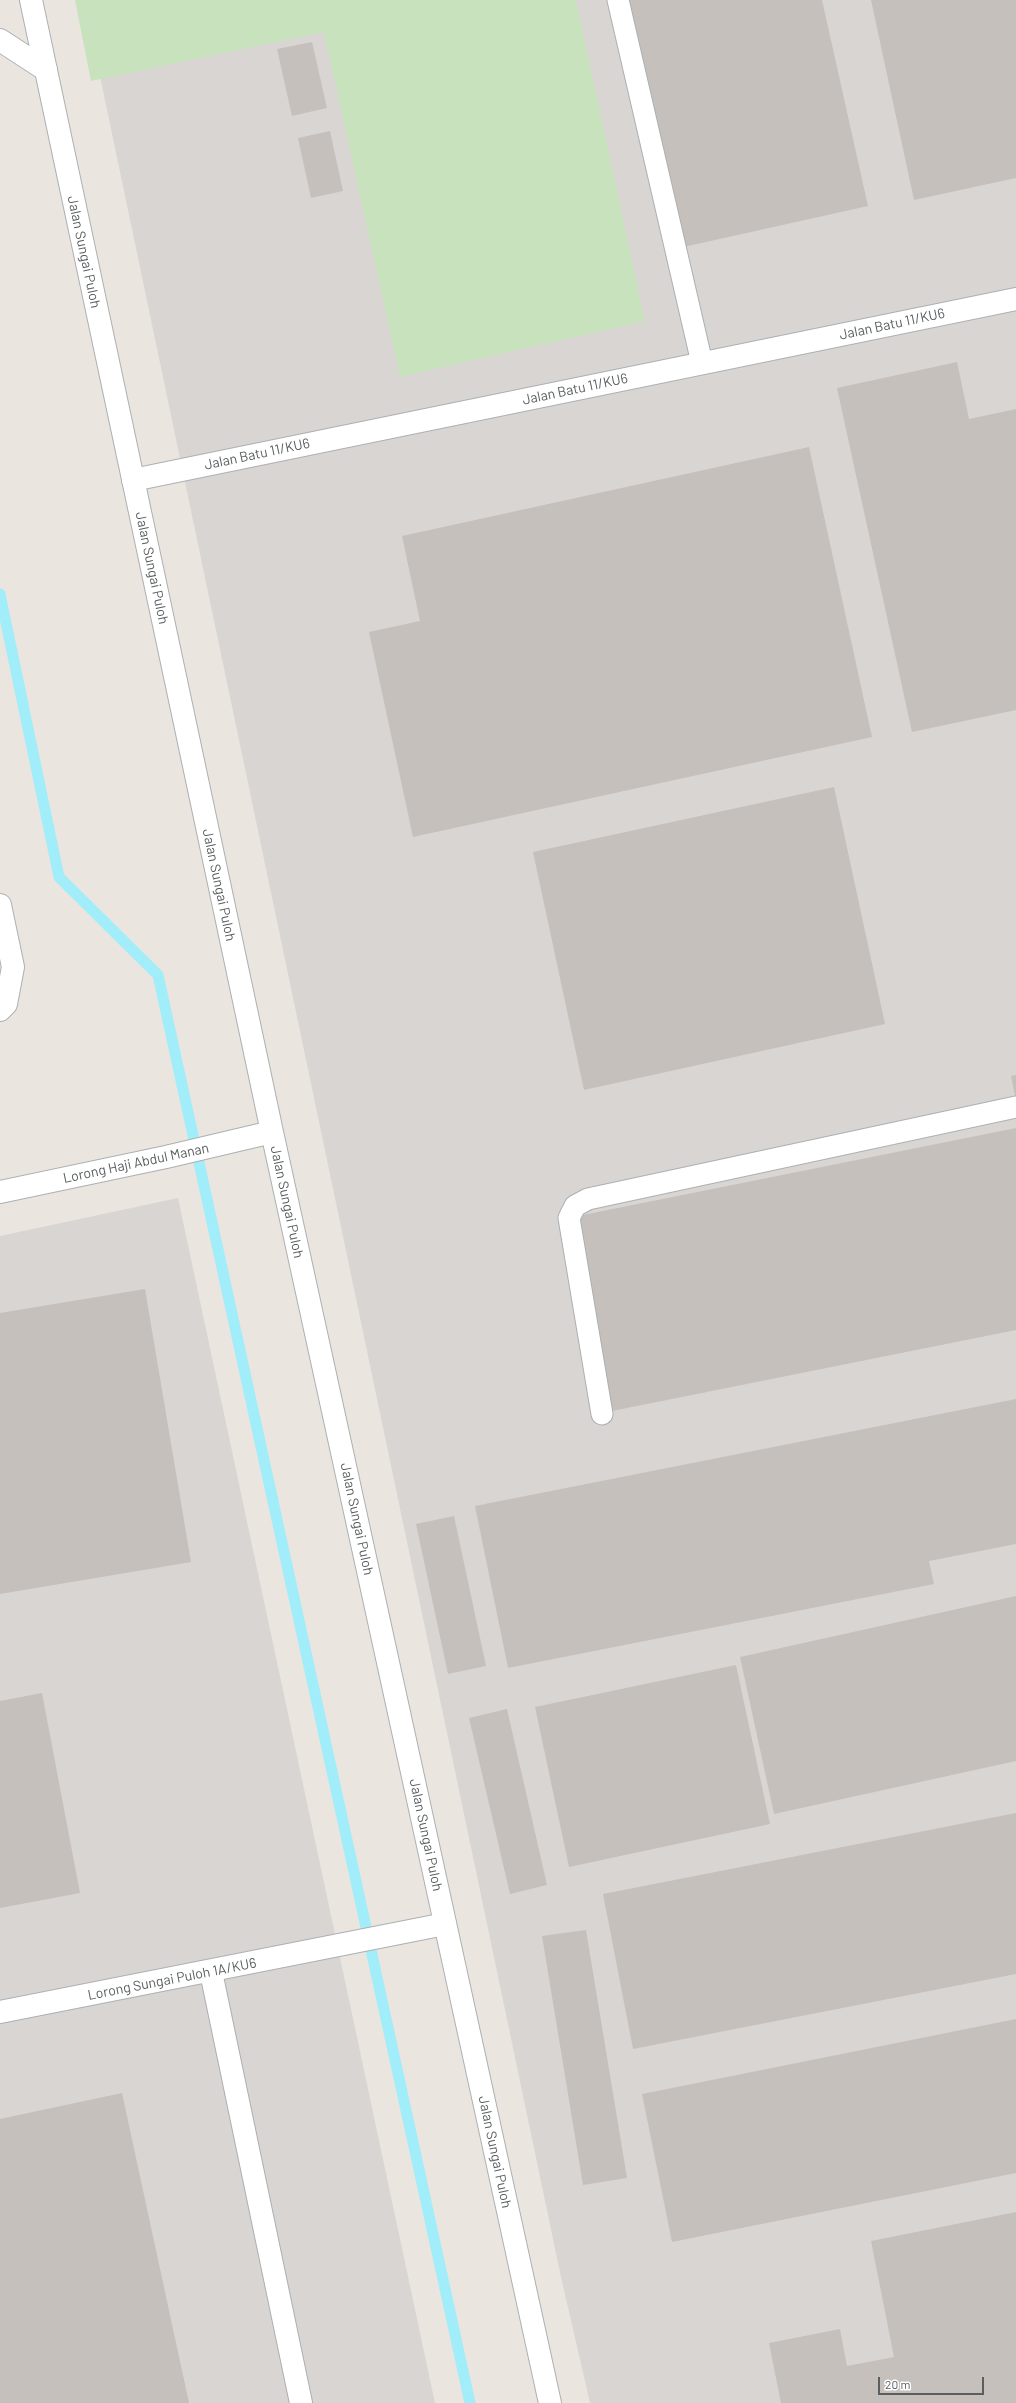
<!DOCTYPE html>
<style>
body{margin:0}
#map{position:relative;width:1016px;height:2403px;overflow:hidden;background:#ebe5e0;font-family:Barlow,sans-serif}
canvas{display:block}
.scale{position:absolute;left:878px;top:2377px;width:106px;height:18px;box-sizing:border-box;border:2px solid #595e60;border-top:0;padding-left:5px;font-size:12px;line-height:14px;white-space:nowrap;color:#595e60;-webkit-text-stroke:3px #fff;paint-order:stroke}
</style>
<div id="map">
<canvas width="1016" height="2403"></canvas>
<div class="scale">20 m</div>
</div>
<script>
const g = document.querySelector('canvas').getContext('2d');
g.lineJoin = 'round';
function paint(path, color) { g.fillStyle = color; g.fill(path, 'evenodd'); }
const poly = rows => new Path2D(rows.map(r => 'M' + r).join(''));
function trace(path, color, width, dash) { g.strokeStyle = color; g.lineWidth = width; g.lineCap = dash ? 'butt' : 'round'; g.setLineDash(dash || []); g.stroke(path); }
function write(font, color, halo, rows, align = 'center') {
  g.font = font + ' Barlow,sans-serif'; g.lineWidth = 3.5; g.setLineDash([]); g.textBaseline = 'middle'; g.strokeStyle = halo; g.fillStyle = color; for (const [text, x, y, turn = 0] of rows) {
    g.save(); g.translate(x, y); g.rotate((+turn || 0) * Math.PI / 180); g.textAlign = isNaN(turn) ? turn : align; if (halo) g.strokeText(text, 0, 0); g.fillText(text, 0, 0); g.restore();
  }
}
paint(poly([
 [84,0,1016,0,1016,2403,590,2403,561,2277],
 [178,1198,435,2403,0,2403,0,1236]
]), '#d9d5d2');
paint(poly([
 [75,0,576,0,645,321,400,377,324,32,91,81]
]), '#c8e2bd');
trace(poly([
 [0,594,59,877,158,975,470,2403]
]), '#a1edfa', 11);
paint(poly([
 [625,0,822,0,868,206,679,248],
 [871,0,1016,0,1016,178,914,200],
 [312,42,327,108,292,116,277,49],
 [330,131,343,191,311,198,298,138],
 [957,362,969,419,1016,409,1016,710,912,732,837,388],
 [809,447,872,737,413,837,369,632,420,621,402,536],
 [834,787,885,1024,584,1090,533,852],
 [1016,1075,1016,1096,1015,1096,1011,1076],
 [1016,1128,1016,1330,612,1411,573,1217],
 [145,1289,191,1562,0,1594,0,1313],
 [1016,1399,1016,1544,929,1561,934,1584,508,1668,475,1506],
 [454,1516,486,1666,448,1674,416,1524],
 [1016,1596,1016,1761,774,1814,740,1657],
 [736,1665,770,1824,569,1867,535,1707],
 [42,1693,80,1893,0,1908,0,1701],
 [507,1709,547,1885,510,1894,469,1718],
 [1016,1813,1016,1974,633,2049,603,1894],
 [586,1930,627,2178,583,2185,542,1936],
 [1016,2019,1016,2173,672,2242,642,2094],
 [122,2093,189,2403,0,2403,0,2119],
 [1016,2212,1016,2403,781,2403,769,2343,840,2329,847,2366,894,2357,871,2241]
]), '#c6c0bd');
const service = poly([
 [618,0,702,363],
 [602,1414,569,1218,575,1206,588,1199,1016,1107]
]);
const minor = poly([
 [0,40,46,70],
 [133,480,1016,299],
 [0,905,13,967,6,1004,0,1010],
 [211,1972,301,2403],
 [0,2012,445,1924]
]);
const tertiary = poly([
 [31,0,272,1132,550,2403],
 [0,1192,166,1157,272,1132]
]);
trace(service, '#acb0b2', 23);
trace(minor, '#acb0b2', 24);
trace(tertiary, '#acb0b2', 24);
trace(service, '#fff', 21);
trace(minor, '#fff', 22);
trace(tertiary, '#fff', 22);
write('14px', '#595e60', '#fff', [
 ["Jalan Sungai Puloh",84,252,78],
 ["Jalan Batu 11/KU6",892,324,-12],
 ["Jalan Batu 11/KU6",575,389,-12],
 ["Jalan Batu 11/KU6",257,454,-12],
 ["Jalan Sungai Puloh",152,568,78],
 ["Jalan Sungai Puloh",219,885,78],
 ["Lorong Haji Abdul Manan",136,1163,-12],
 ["Jalan Sungai Puloh",287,1202,78],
 ["Jalan Sungai Puloh",357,1519,78],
 ["Jalan Sungai Puloh",426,1835,78],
 ["Lorong Sungai Puloh 1A/KU6",172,1979,-11],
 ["Jalan Sungai Puloh",495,2152,78]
]);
</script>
